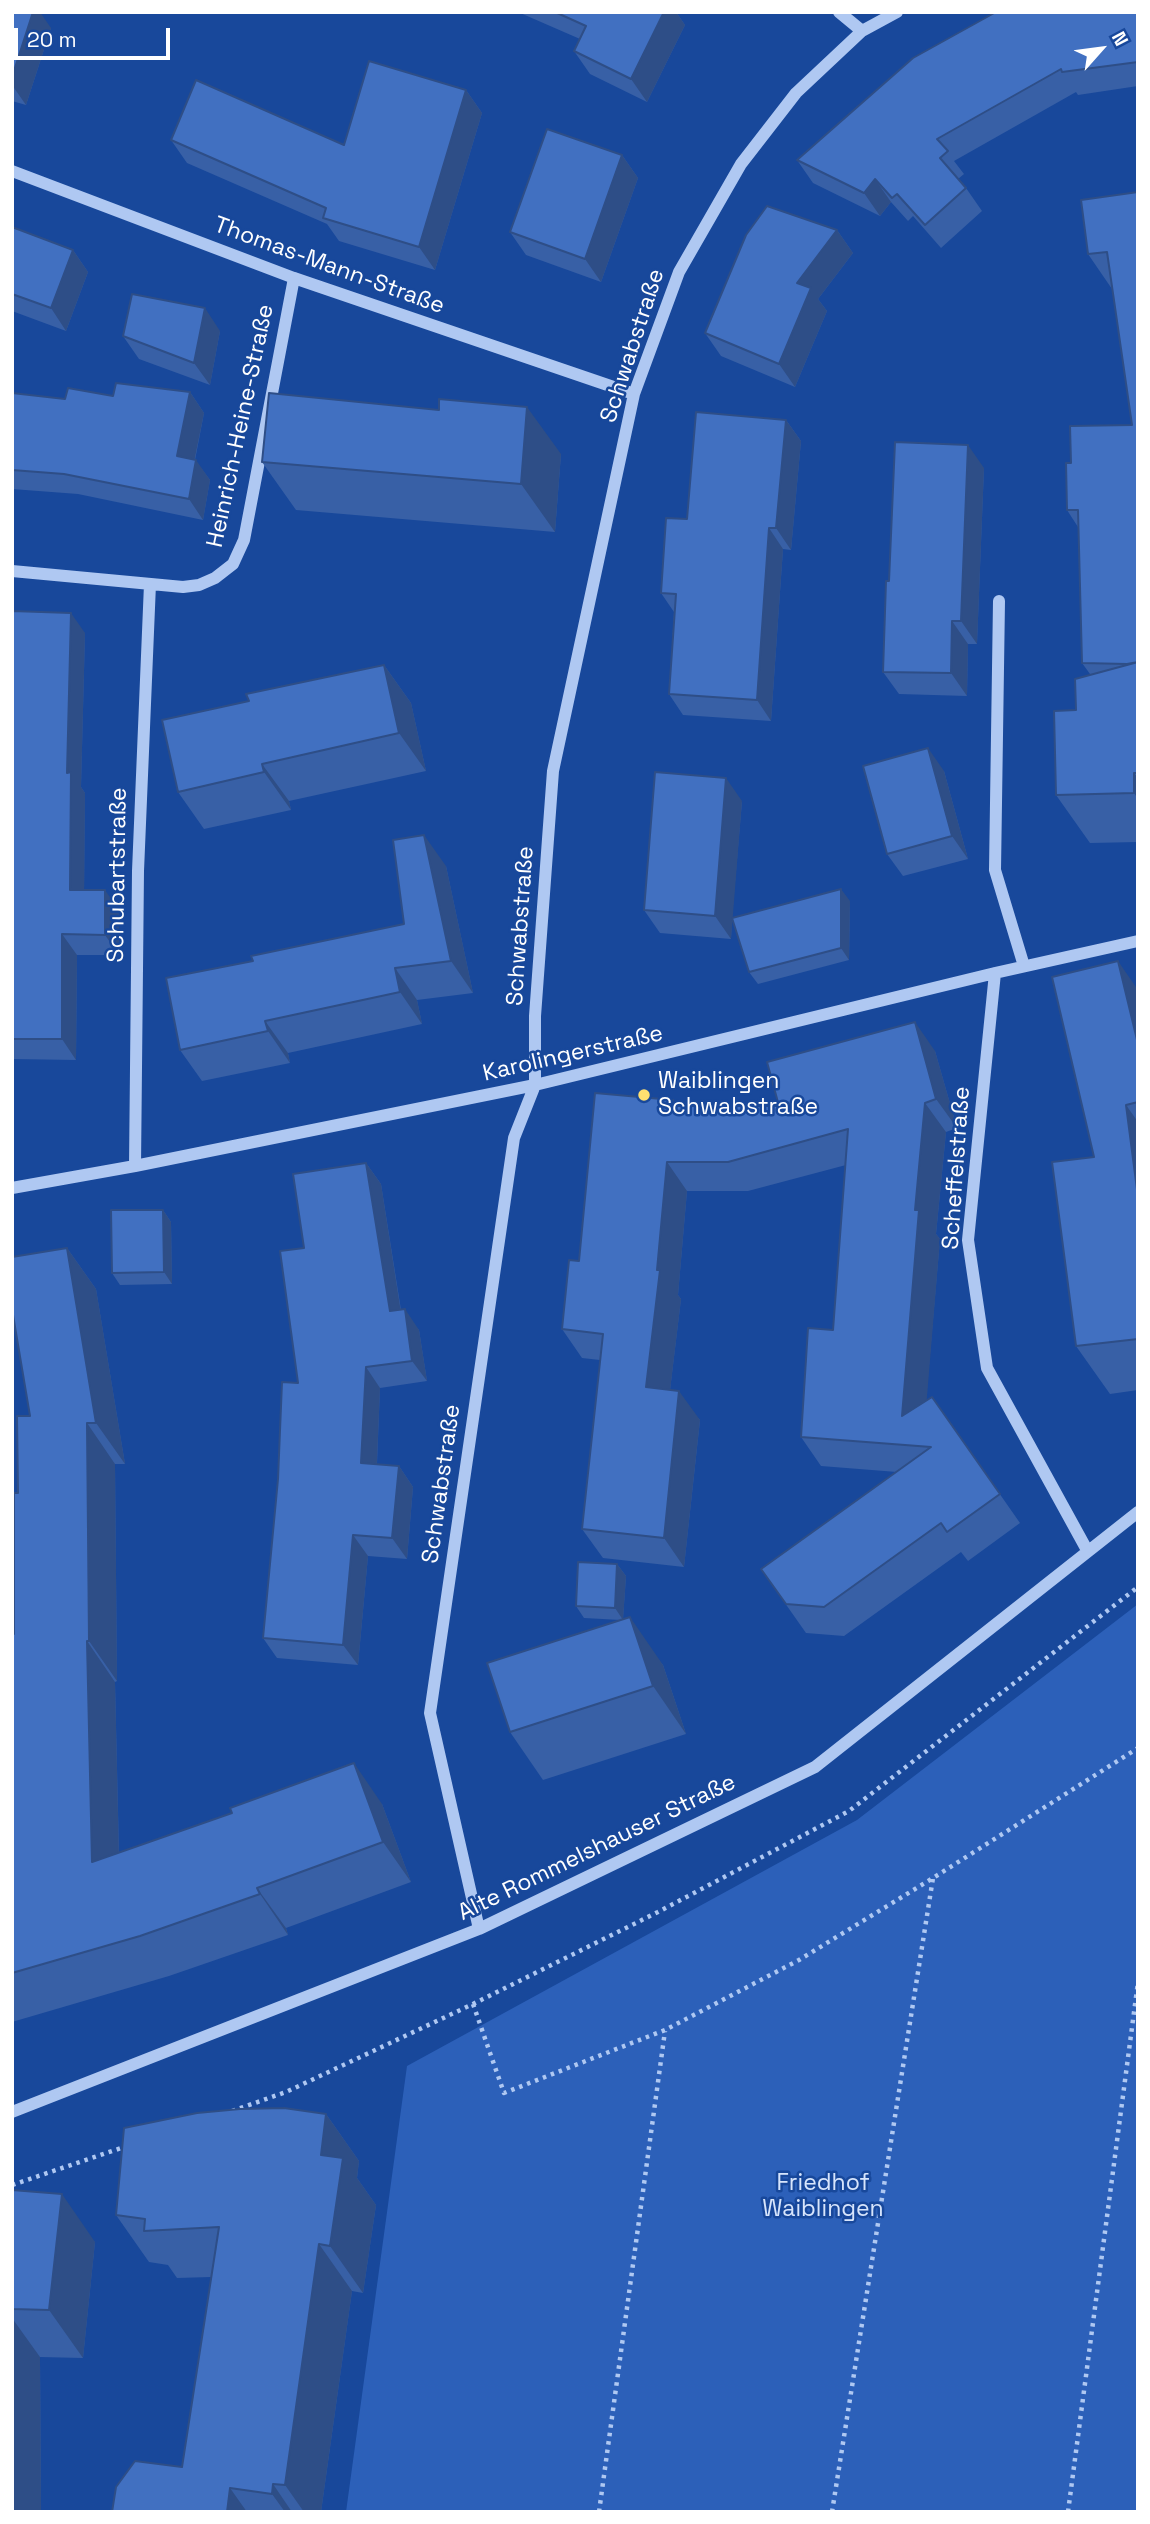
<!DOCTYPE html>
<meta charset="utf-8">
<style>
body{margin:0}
#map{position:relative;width:1150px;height:2524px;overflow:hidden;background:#18489b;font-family:"Space Grotesk",sans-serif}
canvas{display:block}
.frame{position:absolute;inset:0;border:14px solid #fff;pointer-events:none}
.north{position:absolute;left:1066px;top:14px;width:70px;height:70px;-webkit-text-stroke:5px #18489b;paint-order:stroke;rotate:62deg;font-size:19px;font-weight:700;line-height:28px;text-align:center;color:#fff}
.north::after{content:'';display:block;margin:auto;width:24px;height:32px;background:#fff;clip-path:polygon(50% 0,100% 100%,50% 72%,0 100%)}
.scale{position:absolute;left:14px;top:28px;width:156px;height:32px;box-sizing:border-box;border:4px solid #fff;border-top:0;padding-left:9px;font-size:21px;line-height:24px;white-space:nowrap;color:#fff;-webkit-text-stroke:5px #18489b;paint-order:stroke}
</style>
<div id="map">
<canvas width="1150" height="2524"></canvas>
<div class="frame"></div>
<div class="north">N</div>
<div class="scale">20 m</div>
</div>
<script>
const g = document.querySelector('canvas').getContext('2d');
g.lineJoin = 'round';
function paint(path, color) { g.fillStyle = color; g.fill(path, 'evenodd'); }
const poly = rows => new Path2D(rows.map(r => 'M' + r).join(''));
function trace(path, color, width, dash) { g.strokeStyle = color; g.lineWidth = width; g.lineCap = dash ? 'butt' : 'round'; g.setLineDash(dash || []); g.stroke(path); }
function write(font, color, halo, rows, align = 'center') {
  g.font = font + ' "Space Grotesk",sans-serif'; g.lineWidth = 5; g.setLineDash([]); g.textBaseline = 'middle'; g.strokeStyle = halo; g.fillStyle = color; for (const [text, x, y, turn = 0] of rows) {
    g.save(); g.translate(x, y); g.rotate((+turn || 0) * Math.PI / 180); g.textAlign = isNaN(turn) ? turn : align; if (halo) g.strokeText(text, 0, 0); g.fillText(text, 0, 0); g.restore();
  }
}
paint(poly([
 [1138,1604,1138,2512,346,2512,407,2066,857,1820]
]), '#2c60b9');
trace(poly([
 [473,2004,504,2093,665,2030,799,1960,933,1878,1138,1748],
 [232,2111,286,2092,473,2004,658,1912,849,1811,1138,1587],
 [12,2185,127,2146],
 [599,2512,665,2031],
 [832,2512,933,1878],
 [1068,2512,1138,1982]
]), '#afc8f2', 4.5, [3.5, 5]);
trace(poly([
 [839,12,862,31],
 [12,171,294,278,634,394],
 [12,571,183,587,199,585,215,578,233,564,244,540,294,278],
 [999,601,995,870,1024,966],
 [995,973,968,1240,987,1368,1087,1550],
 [135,1166,138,871,150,584],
 [12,1188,135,1166,535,1085,995,973,1138,941],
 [479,1929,430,1713,514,1138,535,1085,535,1016,553,771,634,394,679,272,741,164,796,93,862,31,897,12],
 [12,2112,479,1929,815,1767,1138,1512]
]), '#afc8f2', 12);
paint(poly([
 [12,12,51,28,26,105,12,101],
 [518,12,676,12,685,25,647,102,590,74,574,51,580,39],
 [1138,12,1138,86,1078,95,1076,92,954,161,964,174,958,179,966,188,982,211,941,248,913,216,908,221,891,202,880,216,813,183,797,160],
 [466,90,482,113,435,270,339,241,327,224,187,163,171,140,344,145],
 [622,155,638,178,601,282,526,255,510,232],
 [1138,192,1138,842,1090,843,1056,795,1076,710,1090,674,1082,663,1078,527,1067,510,1071,463,1132,425,1112,289,1088,254],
 [12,227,73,250,88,272,66,331,12,311],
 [837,230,853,253,818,299,827,311,795,387,721,356,705,333],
 [220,331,210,385,139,359,123,336],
 [190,392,204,413,195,460,210,480,203,520,78,494,12,489,12,393,65,399],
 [786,420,801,441,791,550,783,549,771,721,683,715,669,694,674,612,661,593,687,519],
 [561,454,555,532,296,510,262,462],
 [984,468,977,644,968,644,967,696,899,694,883,672,889,581],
 [12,611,85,633,81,787,85,793,84,890,119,910,119,955,77,955,76,1060,12,1059],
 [384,665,411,703,426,771,289,801,291,810,204,829,178,792,249,701],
 [944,771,968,859,903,876,887,854],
 [742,801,732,918,850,901,849,960,758,984,749,972,732,919,731,939,660,933,644,910],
 [446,866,473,993,417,1000,422,1024,288,1053,290,1063,202,1081,180,1050,253,961,404,924],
 [1138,990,1138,1390,1110,1394,1076,1346,1094,1157],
 [935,1051,957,1128,946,1132,936,1234,940,1239,926,1401,932,1397,1020,1523,968,1561,961,1552,844,1636,806,1633,761,1569,897,1472,821,1466,801,1437,833,1330,846,1165,748,1191,687,1191,678,1295,681,1299,670,1390,700,1420,684,1567,603,1558,582,1529,600,1360,582,1358,562,1329,579,1261,676,1106,779,1106],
 [366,1163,381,1184,401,1310,419,1330,427,1381,380,1388,377,1464,399,1466,413,1487,407,1559,368,1556,358,1665,277,1658,263,1638,298,1383],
 [163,1210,171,1222,172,1284,120,1285,112,1273],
 [67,1248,96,1289,125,1464,115,1464,117,1681,115,1682,119,1853,382,1804,411,1882,286,1928,288,1935,169,1976,12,2022,12,1634,14,1634,18,1493,30,1416],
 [617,1564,626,1576,623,1619,663,1665,686,1734,543,1780,510,1732,621,1620,584,1618,576,1606],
 [326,2114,359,2161,357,2178,376,2205,363,2293,352,2291,321,2512,112,2512,182,2467,211,2277,177,2278,168,2265,149,2262,116,2215],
 [12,2190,95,2242,83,2358,40,2357,41,2512,12,2512]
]), '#3860a6');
paint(poly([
 [33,12,40,12,51,28,26,105,12,85,12,77],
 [664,12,676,12,685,25,647,102,631,79],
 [466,90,482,113,435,270,419,247],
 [622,155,638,178,601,282,585,259],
 [875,179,891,202,880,216,864,193],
 [837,230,853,253,818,299,827,311,795,387,779,364,797,283],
 [73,250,88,272,66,331,51,308],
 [205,308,220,331,210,385,194,363],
 [190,392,204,413,191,477,177,456],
 [527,407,561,454,555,532,521,484],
 [786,420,801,441,791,550,776,528],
 [968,445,984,468,977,644,961,621],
 [196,460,210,480,203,520,189,499],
 [769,528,783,549,771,721,757,700],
 [71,613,85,633,81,787,85,793,84,911,70,890,67,773],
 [952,621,968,644,967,696,951,673],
 [384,665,411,703,426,771,399,733],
 [928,748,944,771,968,859,952,836],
 [262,764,289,801,291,810,264,772],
 [1134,773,1138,778,1138,799,1134,793],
 [726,778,742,801,731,939,715,916],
 [424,835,446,866,473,993,451,961],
 [841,889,850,901,849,960,841,948],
 [105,890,119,910,119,955,105,935],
 [62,934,77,955,76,1060,62,1039],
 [1118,961,1138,990,1138,1044],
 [395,968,417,1000,422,1024,400,992],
 [265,1021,288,1053,290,1063,268,1031],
 [915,1022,935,1051,957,1128,936,1099],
 [925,1103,946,1132,936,1234,940,1239,923,1445,902,1416,915,1210],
 [1126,1105,1138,1122,1138,1197],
 [667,1162,687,1191,678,1295,681,1299,667,1416,646,1387],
 [366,1163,381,1184,404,1332,390,1311],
 [163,1210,171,1222,172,1284,164,1272],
 [67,1248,96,1289,125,1464,96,1423],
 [405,1309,419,1330,427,1381,412,1361],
 [366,1367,380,1388,376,1484,361,1463],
 [679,1391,700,1420,684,1567,664,1538],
 [87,1423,115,1464,117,1681,89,1641],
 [399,1466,413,1487,407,1559,392,1538],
 [353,1535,368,1556,358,1665,343,1645],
 [617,1564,626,1576,623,1620,615,1608],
 [630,1617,663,1665,686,1734,653,1686],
 [87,1641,115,1682,120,1903,92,1862],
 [354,1763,382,1804,411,1882,383,1842],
 [257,1888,286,1928,288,1935,260,1894],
 [326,2114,359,2161,357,2178,376,2205,363,2293,330,2246,321,2155],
 [62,2194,95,2242,83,2358,49,2310],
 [319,2244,352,2291,321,2512,304,2512,285,2485],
 [12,2318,40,2357,41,2512,12,2512],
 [273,2484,292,2512,285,2512,272,2494],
 [230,2488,247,2512,227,2512]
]), '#2e4e87');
const building = poly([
 [12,12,33,12,12,77,12,12],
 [555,12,664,12,631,79,574,51,586,26,555,12],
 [996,12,1138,12,1138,62,1062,72,1061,69,937,139,948,151,940,158,966,188,925,225,897,194,892,198,875,179,864,193,797,160,913,58,996,12],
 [369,61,466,90,419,247,323,218,326,208,171,140,196,80,344,145,369,61],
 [547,129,622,155,585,259,510,232,547,129],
 [1138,192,1138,662,1127,664,1082,663,1078,510,1067,510,1066,463,1071,463,1070,426,1132,425,1107,252,1088,254,1081,200,1138,192],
 [767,206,837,230,797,283,811,288,779,364,705,333,746,235,767,206],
 [12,227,73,250,51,308,12,294,12,227],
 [132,294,205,308,194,363,123,336,132,294],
 [116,383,190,392,177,456,196,460,189,499,64,474,12,470,12,393,65,399,68,388,113,396,116,383],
 [269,393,439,410,439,399,527,407,521,484,262,462,269,393],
 [696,412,786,420,776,528,769,528,757,700,669,694,676,594,661,593,666,518,687,519,696,412],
 [895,442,968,445,961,621,952,621,951,673,883,672,886,581,889,581,895,442],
 [12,611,71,613,67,773,71,772,70,890,105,890,105,935,62,934,62,1039,12,1039,12,611],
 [1138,662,1138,773,1134,773,1134,793,1056,795,1054,711,1076,710,1075,679,1138,662],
 [384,665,399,733,262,764,264,772,178,792,162,720,249,701,246,694,384,665],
 [928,748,952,836,887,854,863,766,928,748],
 [655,772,726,778,715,916,644,910,655,772],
 [424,835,451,961,395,968,400,992,265,1021,268,1031,180,1050,166,978,253,961,251,956,404,924,393,840,424,835],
 [841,889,841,948,749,972,732,918,841,889],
 [1118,961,1138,1044,1138,1102,1126,1105,1138,1197,1138,1339,1076,1346,1052,1162,1094,1157,1052,977,1118,961],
 [915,1022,936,1099,925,1103,915,1210,919,1210,902,1416,932,1397,1000,1494,947,1532,941,1523,824,1607,786,1604,761,1569,931,1447,801,1437,808,1328,833,1330,848,1129,728,1162,667,1162,657,1270,660,1270,646,1387,679,1391,664,1538,582,1529,603,1334,562,1329,569,1260,579,1261,595,1093,673,1100,672,1106,779,1106,767,1062,915,1022],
 [366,1163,390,1311,405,1309,412,1361,366,1367,361,1463,399,1466,392,1538,353,1535,343,1645,263,1638,278,1479,282,1382,298,1383,280,1251,304,1248,293,1174,366,1163],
 [111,1210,163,1210,164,1272,112,1273,111,1210],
 [67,1248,96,1423,87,1423,89,1641,87,1641,92,1862,232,1813,230,1808,354,1763,383,1842,257,1888,260,1894,140,1936,12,1973,12,1634,14,1634,14,1493,18,1493,17,1416,30,1416,12,1309,12,1257,67,1248],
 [578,1562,617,1564,615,1608,576,1606,578,1562],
 [630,1617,653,1686,510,1732,487,1663,630,1617],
 [284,2108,326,2114,321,2155,343,2158,330,2246,319,2244,285,2485,273,2484,272,2494,230,2488,227,2512,112,2512,116,2487,135,2461,182,2467,219,2227,144,2231,145,2219,116,2215,124,2128,197,2113,240,2109,284,2108],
 [12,2190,62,2194,49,2310,12,2309,12,2190]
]);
paint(building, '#4170c1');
trace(building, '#2e4e87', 2);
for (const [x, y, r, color] of [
 [644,1095,7,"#ffe070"]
]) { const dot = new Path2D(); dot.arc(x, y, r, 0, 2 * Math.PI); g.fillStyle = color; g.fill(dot); trace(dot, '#18489b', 2.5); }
write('23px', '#fff', '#18489b', [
 ["Thomas-Mann-Straße",329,266,20],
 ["Schwabstraße",633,346,-72],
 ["Heinrich-Heine-Straße",241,426,-78],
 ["Schubartstraße",118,875,-89],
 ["Schwabstraße",521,926,-86],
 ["Karolingerstraße",573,1054,-13],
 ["Scheffelstraße",957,1168,-86],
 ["Schwabstraße",442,1484,-82],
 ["Alte Rommelshauser Straße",597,1848,-26]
]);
write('23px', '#fff', '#18489b', [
 ["Waiblingen",658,1082],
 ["Schwabstraße",658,1108]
], 'left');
write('23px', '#d7e5fc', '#18489b', [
 ["Friedhof",823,2184],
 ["Waiblingen",823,2210]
]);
</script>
